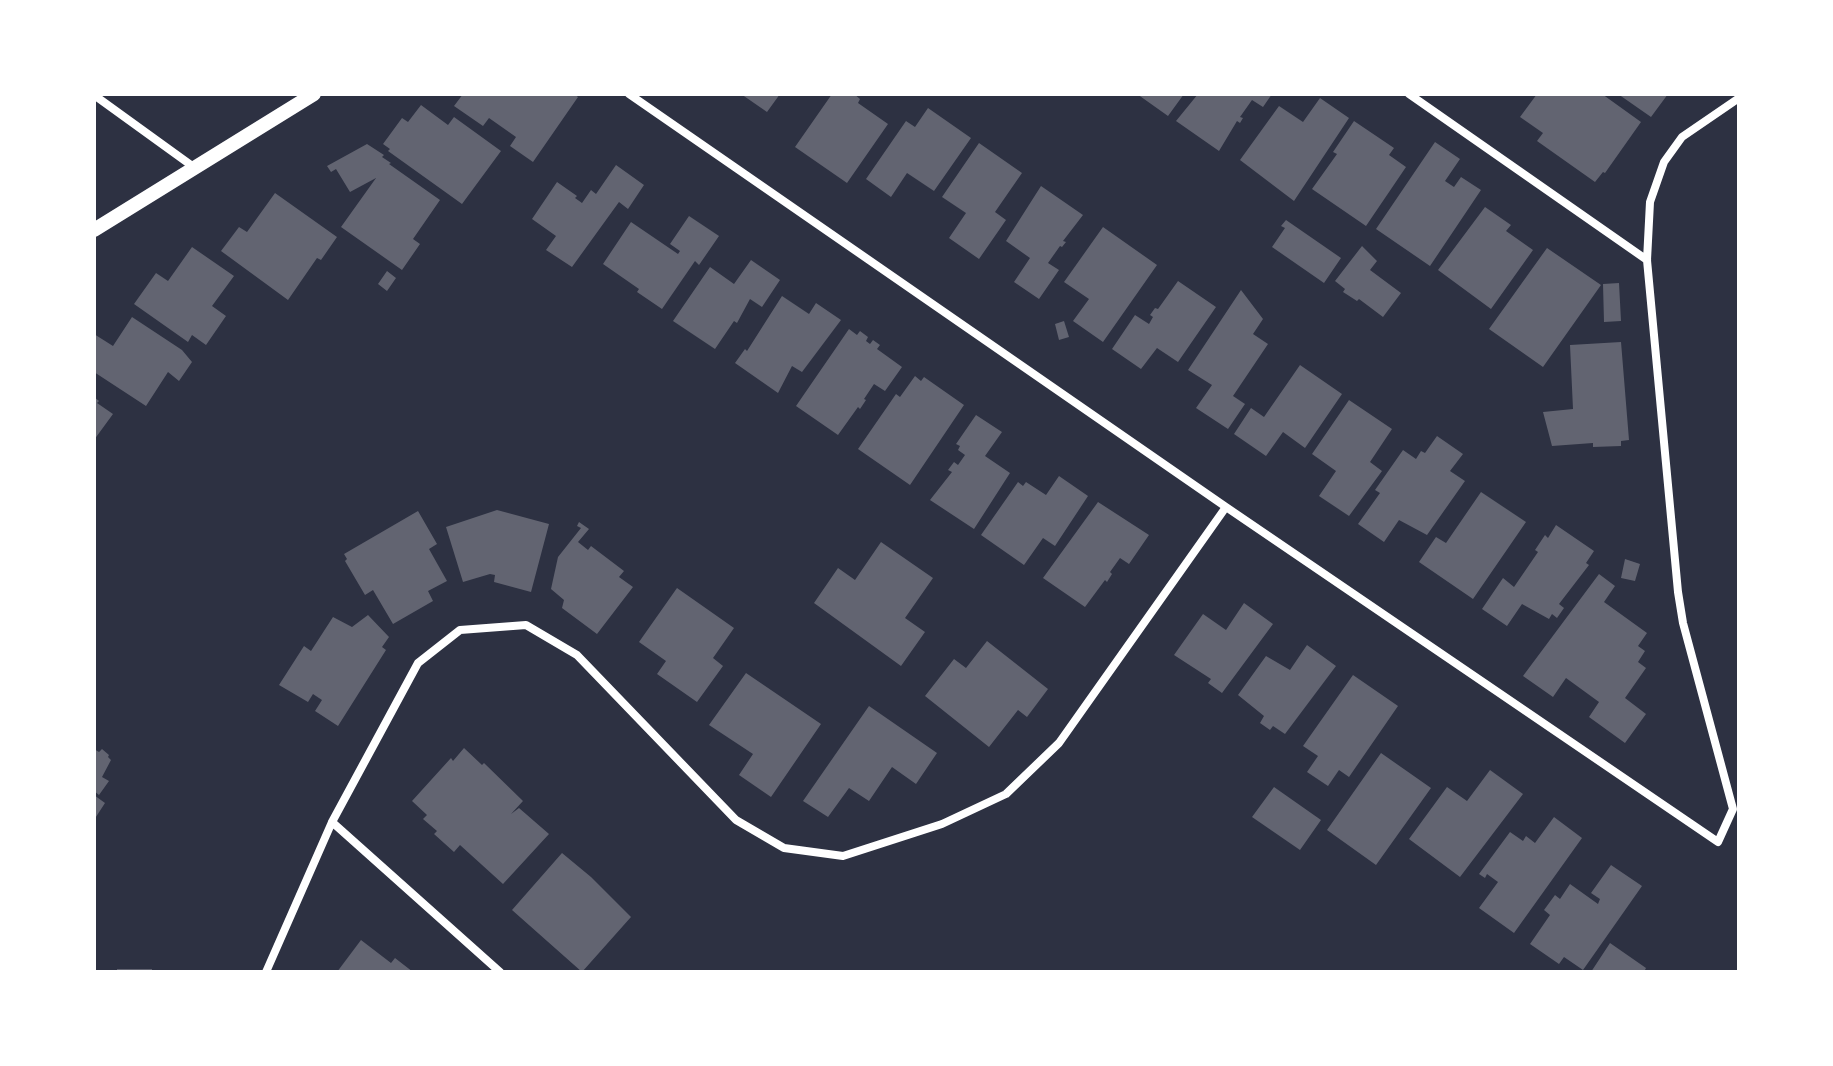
<!DOCTYPE html>
<style>
body{margin:0}
#map{position:relative;width:1833px;height:1066px;overflow:hidden;background:#2d3142;font-family:Lato,sans-serif}
canvas{display:block}
.frame{position:absolute;inset:0;border:96px solid #fff;pointer-events:none}
</style>
<div id="map">
<canvas width="1833" height="1066"></canvas>
<div class="frame"></div>
</div>
<script>
const g = document.querySelector('canvas').getContext('2d');
g.lineJoin = 'round';
function paint(path, color) { g.fillStyle = color; g.fill(path, 'evenodd'); }
const poly = rows => new Path2D(rows.map(r => 'M' + r).join(''));
function trace(path, color, width, dash) { g.strokeStyle = color; g.lineWidth = width; g.lineCap = dash ? 'butt' : 'round'; g.setLineDash(dash || []); g.stroke(path); }
paint(poly([
 [463,94,574,94,578,97,533,162,510,146,516,137,489,118,483,126,454,106],
 [741,94,780,94,767,112],
 [832,94,854,94,860,99,858,103,888,124,847,183,795,147],
 [1137,94,1184,94,1168,116],
 [1198,94,1272,94,1263,107,1252,100,1240,117,1243,118,1240,123,1237,121,1219,151,1176,121],
 [1537,94,1602,94,1641,122,1605,173,1603,172,1595,182,1537,141,1543,133,1520,117],
 [1618,94,1668,94,1651,117],
 [1320,98,1349,118,1294,201,1240,160,1279,106,1303,122],
 [421,105,448,125,454,117,501,151,462,204,388,151,390,149,383,144,402,118,408,122],
 [928,108,971,138,934,191,907,173,891,197,866,179,906,121,915,127],
 [1354,121,1394,148,1389,155,1406,167,1366,226,1312,189,1337,154,1333,152],
 [1435,142,1460,159,1445,181,1454,187,1461,177,1481,190,1430,266,1376,229],
 [979,143,1022,173,995,212,1006,220,979,259,949,238,966,213,942,197],
 [367,144,384,155,382,157,391,163,389,164,440,200,413,239,420,244,402,270,341,227,376,178,350,192,336,169,331,172,327,166],
 [616,165,644,185,628,209,619,202,572,267,546,250,556,236,532,219,557,182,577,196,575,198,582,203,591,190,596,194],
 [1041,186,1083,215,1063,241,1066,242,1062,247,1060,246,1048,263,1059,270,1039,299,1014,282,1030,258,1006,241],
 [275,193,337,237,321,260,317,258,288,300,221,251,239,227,247,232],
 [1485,207,1511,225,1506,231,1533,250,1491,309,1438,270],
 [689,216,719,236,699,265,695,261,662,309,637,292,639,289,603,264,631,222,678,254,680,251,670,244],
 [1286,220,1341,258,1324,283,1272,247,1285,228,1281,226],
 [1103,227,1157,265,1103,342,1073,321,1089,299,1064,282],
 [1362,246,1377,261,1370,270,1401,293,1383,317,1359,299,1357,301,1343,292,1345,289,1335,281],
 [192,247,234,276,212,306,226,316,206,345,192,335,188,342,134,304,156,273,168,281],
 [1547,248,1601,285,1543,367,1489,329],
 [751,260,780,280,762,307,750,299,737,323,734,321,715,349,673,321,710,267,734,284],
 [387,271,396,278,387,291,378,284],
 [1178,281,1216,307,1178,362,1157,348,1141,369,1112,349,1135,315,1149,324,1153,317,1150,315,1155,308,1158,309],
 [1619,283,1621,321,1604,322,1603,284],
 [1241,290,1263,319,1253,334,1268,344,1233,396,1245,404,1228,429,1196,408,1212,385,1188,370],
 [782,296,809,314,816,303,841,320,802,372,792,366,778,393,735,363,745,349,747,351],
 [132,317,182,350,192,362,179,381,168,372,146,406,94,372,94,334,113,346],
 [1064,321,1069,337,1059,340,1055,324],
 [849,329,857,335,860,331,868,337,866,341,870,344,873,340,880,345,877,349,902,367,885,391,874,384,864,399,866,400,860,409,858,407,838,435,796,406],
 [1621,342,1629,440,1621,441,1621,446,1593,447,1593,443,1552,446,1543,412,1573,409,1570,345],
 [1300,365,1342,394,1305,448,1283,432,1266,456,1234,434,1251,408,1264,417],
 [915,376,921,381,924,377,964,405,910,485,858,449,896,394,900,397],
 [94,397,99,401,97,403,113,414,94,440],
 [1349,400,1392,429,1370,462,1382,471,1349,516,1319,496,1336,471,1312,454],
 [976,415,1002,432,985,456,1010,473,974,529,930,500,952,472,948,470,954,462,958,465,965,455,958,450,960,446,956,444],
 [1437,436,1463,454,1450,471,1465,481,1427,535,1399,520,1384,542,1358,524,1380,493,1375,490,1403,450,1416,459,1421,451,1425,453],
 [1059,476,1088,496,1055,546,1043,538,1024,565,981,535,1018,482,1023,486,1026,482,1046,495],
 [1481,492,1526,522,1473,599,1419,562,1436,537,1446,543],
 [1098,502,1149,535,1129,564,1120,558,1110,572,1112,574,1107,582,1105,580,1085,607,1043,578],
 [497,510,549,524,531,592,494,582,495,575,490,574,463,582,446,527],
 [418,511,437,544,429,549,447,581,428,591,433,601,393,624,373,590,365,595,345,561,347,559,344,554],
 [579,522,589,529,578,542,588,550,591,546,624,571,619,577,633,587,597,634,562,608,564,600,551,589,558,557,581,528,577,526],
 [1556,525,1594,551,1586,563,1589,565,1559,604,1564,608,1557,618,1552,614,1549,619,1522,604,1507,626,1482,609,1503,578,1514,587,1538,552,1535,550,1545,535,1548,538],
 [881,542,933,578,905,618,925,632,901,666,814,603,838,568,855,580],
 [1625,559,1640,564,1635,581,1621,578],
 [1599,574,1615,586,1604,602,1647,633,1638,646,1645,651,1638,662,1646,668,1625,698,1646,714,1625,743,1589,717,1599,702,1566,678,1553,697,1523,676],
 [677,588,734,628,713,658,723,666,697,702,657,674,666,661,639,642],
 [1244,603,1273,624,1222,693,1208,683,1211,679,1174,655,1203,614,1226,630],
 [368,615,389,637,382,647,386,650,338,726,315,711,322,700,313,694,308,702,279,685,304,646,311,651,333,617,352,627],
 [987,641,1048,689,1027,717,1018,710,989,747,925,696,954,659,966,668],
 [1307,645,1336,666,1285,734,1273,726,1270,730,1260,723,1264,716,1238,695,1266,656,1290,670],
 [746,673,821,724,771,797,739,775,753,754,709,725],
 [1353,675,1398,706,1349,777,1339,770,1328,786,1307,772,1318,756,1303,746],
 [869,706,937,753,916,784,892,767,869,801,849,788,828,817,803,801],
 [464,748,482,765,484,763,523,801,511,814,519,808,549,834,503,884,460,845,454,852,434,834,437,831,423,819,427,815,412,801,451,758,453,761],
 [94,749,99,752,102,749,109,755,108,757,111,760,102,777,109,781,99,795,94,791],
 [1381,753,1431,788,1376,865,1327,830],
 [1490,770,1523,794,1460,877,1409,839,1447,787,1467,801],
 [1274,787,1321,820,1300,850,1252,817],
 [94,795,105,803,94,820],
 [1554,817,1582,838,1514,933,1479,908,1498,882,1487,874,1485,878,1479,874,1510,832,1523,841,1526,836,1535,843],
 [562,853,591,877,631,917,582,972,512,910],
 [1611,865,1642,886,1583,970,1564,957,1559,964,1530,944,1550,915,1544,910,1555,895,1560,899,1570,884,1598,904,1600,899,1591,893],
 [361,940,391,963,395,958,413,972,337,972],
 [1610,943,1646,968,1644,972,1591,972],
 [117,969,152,969,152,972,117,972]
]), '#626471');
trace(poly([
 [629,94,1226,507,1718,842,1733,809,1683,623,1678,592,1647,260,1650,202,1664,162,1682,137,1739,98],
 [1409,94,1647,260],
 [94,95,195,168],
 [332,822,500,972],
 [266,972,332,822,418,663,460,630,526,625,577,655,736,820,784,848,843,856,942,824,1006,794,1059,743,1226,507]
]), '#fff', 8);
trace(poly([
 [94,230,314,94]
]), '#fff', 14);
</script>
